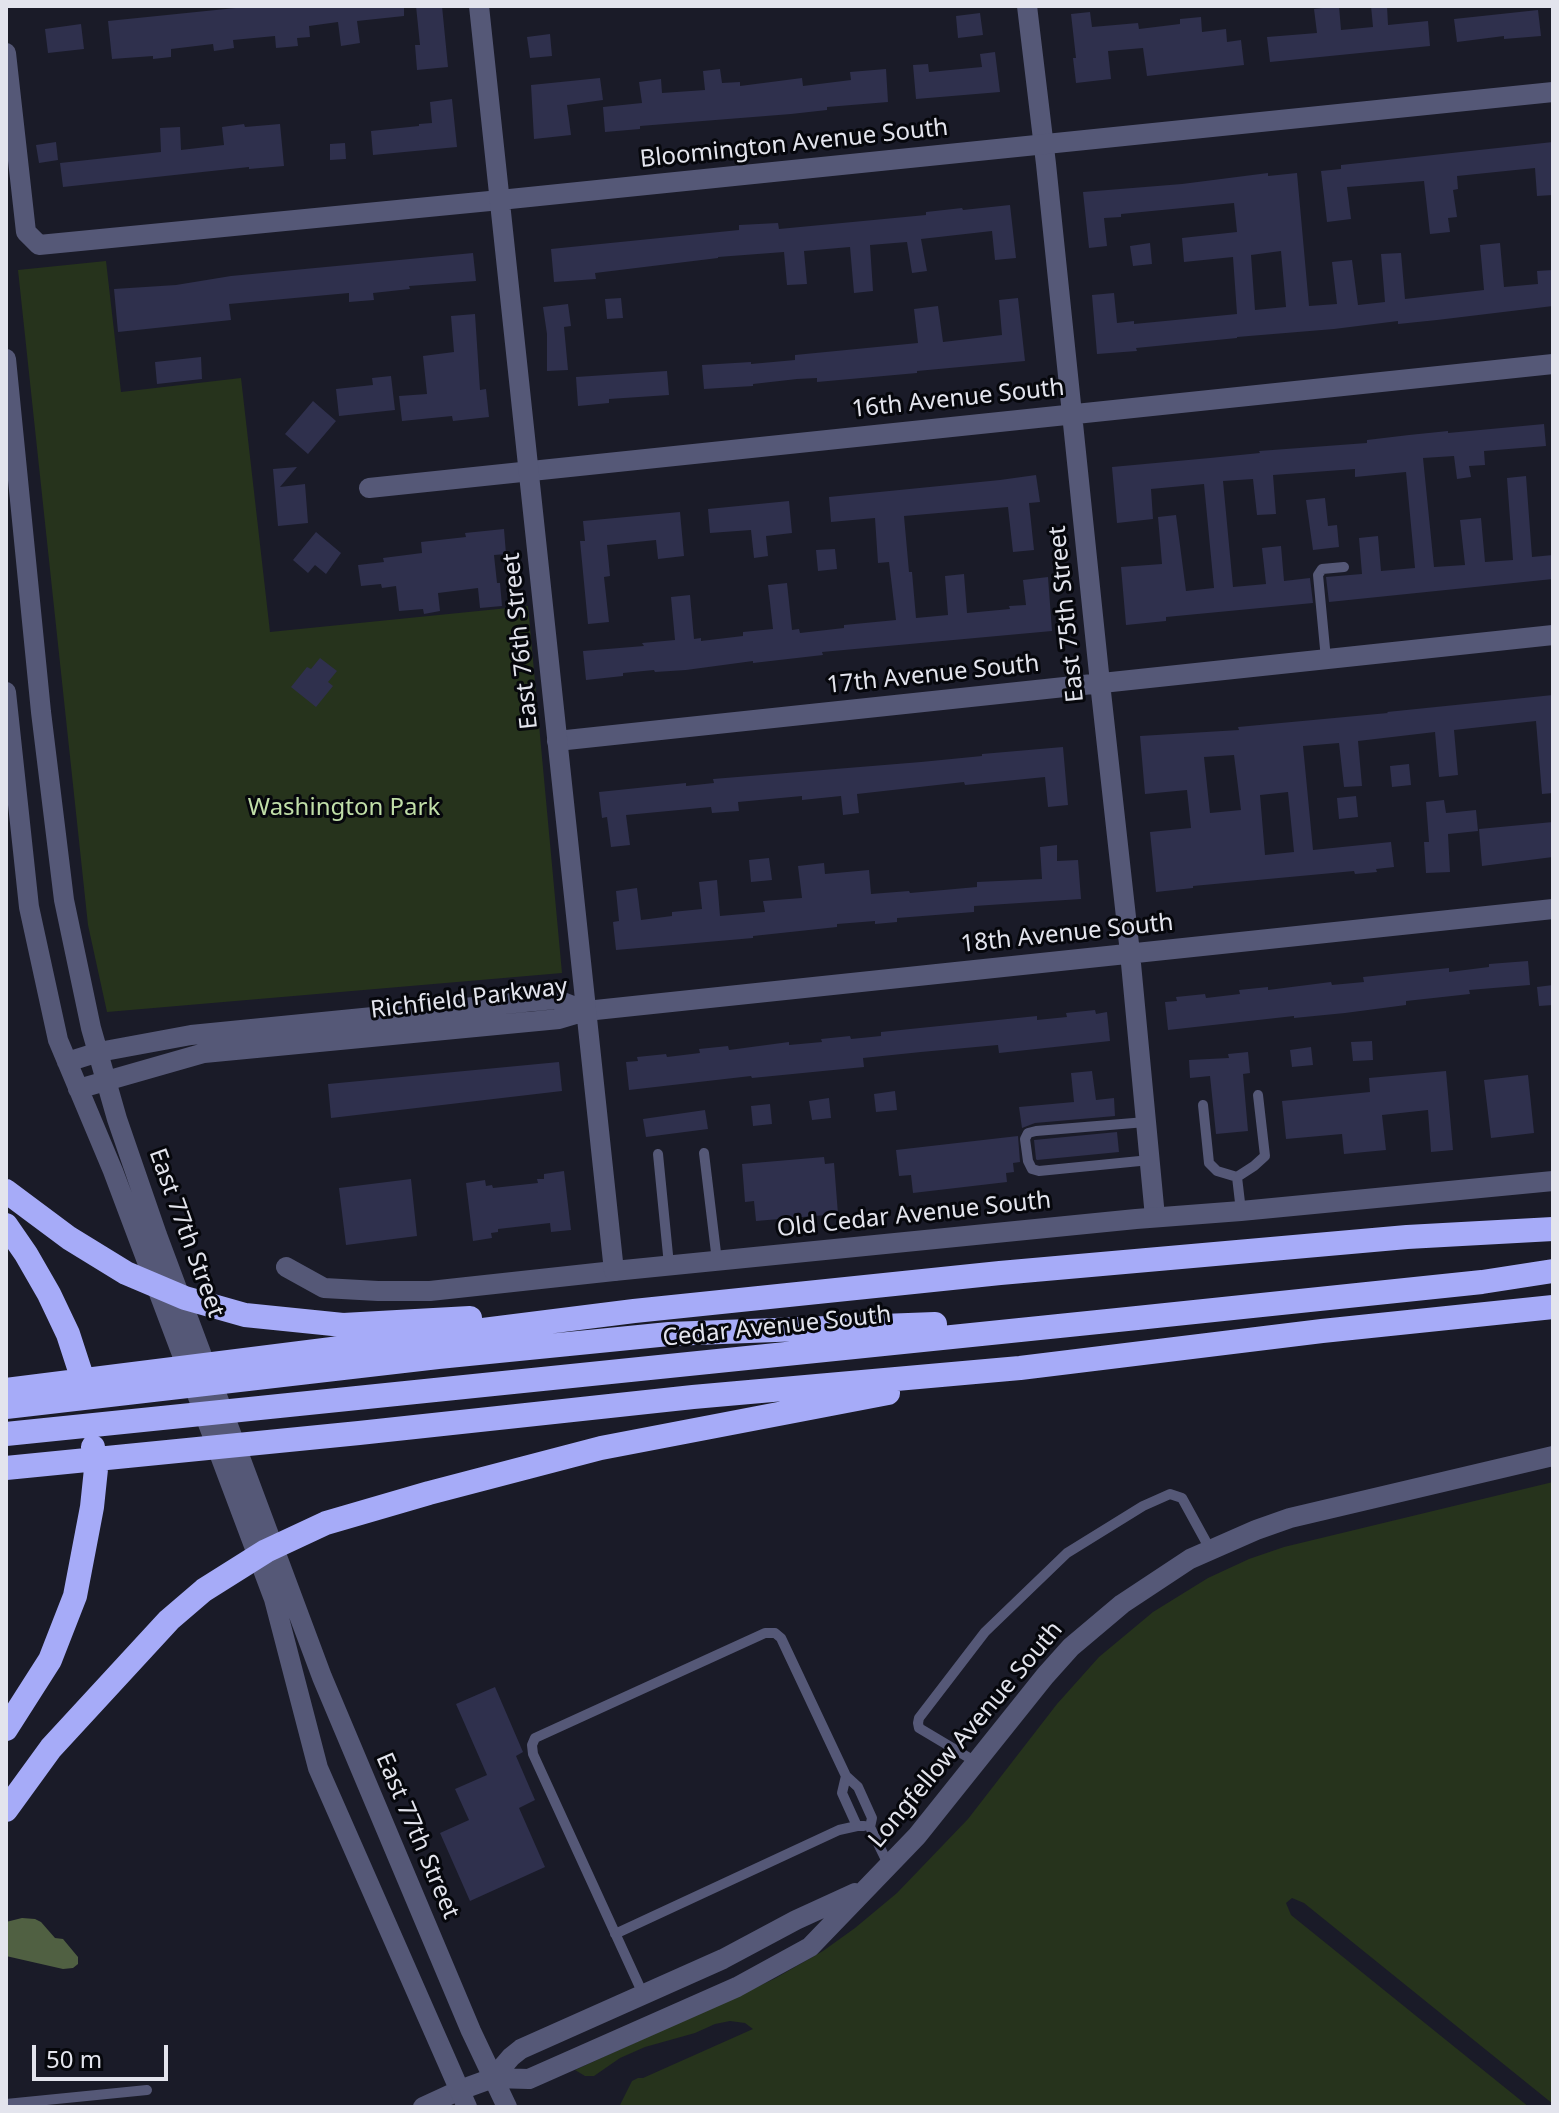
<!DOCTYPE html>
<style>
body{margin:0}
#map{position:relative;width:1559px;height:2113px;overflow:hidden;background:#1a1b28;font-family:"Noto Sans",sans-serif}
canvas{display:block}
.frame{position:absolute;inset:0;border:8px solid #e3e4ed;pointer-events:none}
.scale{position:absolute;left:32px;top:2045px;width:136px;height:36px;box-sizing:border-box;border:4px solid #e3e4ed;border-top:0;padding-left:10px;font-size:24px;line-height:28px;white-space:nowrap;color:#e3e4ed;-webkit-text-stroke:6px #06070c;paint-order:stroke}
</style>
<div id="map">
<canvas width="1559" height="2113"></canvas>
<div class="frame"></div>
<div class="scale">50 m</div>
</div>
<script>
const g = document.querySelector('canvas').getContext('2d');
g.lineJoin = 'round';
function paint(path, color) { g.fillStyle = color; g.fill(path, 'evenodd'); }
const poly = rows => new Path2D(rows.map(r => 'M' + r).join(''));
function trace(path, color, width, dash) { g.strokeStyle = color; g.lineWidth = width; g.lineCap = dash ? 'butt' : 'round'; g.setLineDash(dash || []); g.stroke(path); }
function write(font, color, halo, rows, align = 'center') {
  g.font = font + ' "Noto Sans",sans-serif'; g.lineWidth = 6; g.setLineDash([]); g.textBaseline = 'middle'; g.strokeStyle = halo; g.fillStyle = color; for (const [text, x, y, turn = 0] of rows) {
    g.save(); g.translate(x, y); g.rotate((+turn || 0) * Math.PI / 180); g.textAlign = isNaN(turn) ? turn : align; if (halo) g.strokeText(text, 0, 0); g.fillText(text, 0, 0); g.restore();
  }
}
paint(poly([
 [106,261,121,392,241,378,270,632,528,606,562,973,107,1012,88,925,18,270],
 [1553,1482,1553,2104,1304,1903,1292,1898,1286,1903,1291,1915,1529,2107,619,2107,632,2081,638,2078,643,2078,753,2029,745,2023,730,2021,715,2024,695,2033,645,2047,620,2058,594,2076,585,2076,575,2070,774,1979,823,1951,855,1928,897,1893,968,1819,1057,1704,1099,1657,1153,1612,1208,1578,1249,1559,1284,1547]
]), '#26331c');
paint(poly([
 [22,1918,35,1919,41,1922,55,1938,63,1939,78,1957,78,1964,73,1968,63,1969,6,1956,6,1922]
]), '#506042');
paint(poly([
 [255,6,404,6,404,16,357,21,360,43,341,46,338,22,309,26,310,37,297,38,298,46,276,48,275,36,233,40,234,48,214,51,213,44,171,49,171,57,153,59,153,56,112,59,108,21],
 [416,6,442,6,448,67,417,70,415,45,420,45],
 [1339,6,1341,30,1373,27,1371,6,1387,6,1388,25,1428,21,1430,46,1270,62,1267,37,1317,33,1314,9],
 [1538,10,1541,36,1504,39,1504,36,1457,42,1454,19],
 [1090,12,1092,27,1138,23,1139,29,1180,24,1180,19,1201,17,1202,32,1226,29,1227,42,1241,40,1244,65,1147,76,1143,48,1108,51,1111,79,1076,83,1073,58,1076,58,1071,14],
 [980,13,983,35,958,38,956,16],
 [81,24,84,49,48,53,45,29],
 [550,34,552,56,530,58,527,37],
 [995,52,1000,92,916,99,913,65,928,64,929,72,982,67,980,54],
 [720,69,722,83,740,82,740,86,802,78,803,86,851,80,850,72,886,69,888,102,827,107,827,110,791,114,640,126,640,129,605,132,603,107,642,103,639,82,661,79,662,93,705,90,703,71],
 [600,78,603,100,567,105,571,135,534,139,531,85],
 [452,99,457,147,373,155,371,131,419,126,419,124,432,123,430,102],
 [244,124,245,127,280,124,284,166,249,169,249,167,63,187,60,163,161,152,160,128,180,127,181,150,224,145,222,127],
 [56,142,58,160,39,163,36,145],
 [1553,142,1553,195,1537,196,1535,168,1457,176,1458,189,1453,190,1457,217,1448,218,1450,232,1430,234,1424,181,1347,187,1351,219,1327,222,1321,171,1341,169,1341,165],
 [345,143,346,159,330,160,330,144],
 [1268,173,1268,176,1297,173,1309,306,1337,304,1332,262,1352,260,1358,305,1385,302,1381,254,1401,253,1405,299,1484,290,1480,245,1500,243,1504,287,1538,284,1537,271,1553,270,1553,306,1437,320,1398,324,1398,321,1334,329,1237,337,1237,338,1136,348,1137,351,1097,354,1092,295,1114,293,1117,323,1134,321,1134,324,1237,314,1233,257,1184,262,1182,238,1237,232,1234,203,1121,214,1121,217,1104,218,1107,246,1089,248,1083,192,1182,184],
 [1281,251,1286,307,1255,310,1251,255],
 [1010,205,1016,258,995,260,992,231,921,239,927,271,912,273,907,242,870,245,873,291,854,293,850,247,804,251,807,284,787,285,784,252,718,257,718,258,595,273,596,279,554,282,551,249,739,230,739,225,778,223,779,229,926,215,926,212,962,208,963,210],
 [1150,243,1152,264,1133,266,1130,246],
 [473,253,476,281,409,286,410,289,373,293,374,300,349,302,349,293,229,304,231,320,118,332,114,289,176,285,231,276],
 [621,298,623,318,607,319,605,299],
 [1018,298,1025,361,917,371,917,373,817,382,817,378,797,379,753,384,753,386,704,389,702,365,751,362,751,364,795,360,795,355,918,343,914,309,938,306,943,342,1002,335,999,300],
 [568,304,571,326,564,327,568,370,547,371,547,334,543,307],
 [475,314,480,390,486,389,489,417,453,421,452,416,402,421,399,396,427,394,423,356,454,352,451,316],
 [201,357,202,379,157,384,155,362],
 [667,371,669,395,609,399,609,403,578,406,576,377],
 [391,376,395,410,339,416,336,389,373,385,372,378],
 [313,401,336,421,308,454,285,434],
 [1544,424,1546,446,1484,451,1485,465,1469,466,1471,477,1457,479,1454,456,1423,458,1434,567,1465,565,1460,520,1481,518,1485,562,1513,560,1507,478,1526,476,1532,557,1553,555,1553,579,1329,602,1326,577,1362,574,1359,538,1378,536,1381,571,1415,568,1406,472,1355,477,1355,469,1273,475,1276,514,1257,515,1253,479,1223,481,1233,587,1266,584,1262,548,1281,546,1284,581,1310,578,1313,603,1166,617,1166,621,1126,625,1121,567,1162,564,1158,517,1176,515,1186,591,1214,588,1204,484,1151,489,1153,519,1117,523,1112,467,1210,458,1260,453,1259,451,1367,443,1367,440,1409,435,1448,431,1448,433],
 [297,467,280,487,305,484,308,523,278,526,273,469],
 [1036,475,1040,502,1029,503,1034,550,1013,552,1008,507,904,516,909,572,912,572,916,618,948,615,945,576,964,574,967,613,1010,609,1009,606,1026,605,1023,580,1048,577,1052,631,822,652,823,655,753,663,753,661,686,670,655,672,654,670,623,673,623,676,586,680,583,651,644,646,642,643,675,640,671,597,690,595,694,639,701,638,701,641,743,636,743,632,773,629,768,585,787,583,792,630,799,629,800,633,844,628,844,625,896,620,889,562,878,563,875,518,831,522,829,497,1000,480],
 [1325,498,1328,526,1337,525,1339,547,1313,550,1306,500],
 [789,501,792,533,766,536,768,556,754,558,751,530,710,533,708,509],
 [680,512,684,556,658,559,656,540,607,545,610,576,604,577,609,622,588,624,580,541,585,541,583,521],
 [504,529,506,554,494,555,497,583,500,583,502,606,480,608,478,588,438,593,440,611,424,614,423,609,399,611,396,586,382,588,381,584,361,586,358,565,384,562,383,558,422,553,421,542,466,537,465,533],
 [316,532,341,553,326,574,315,565,308,573,293,560],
 [835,549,837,569,818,571,816,550],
 [320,658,337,671,328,682,333,686,316,707,291,687,307,667,311,669],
 [1553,695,1553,793,1542,794,1536,721,1454,730,1458,775,1439,777,1435,732,1358,741,1362,786,1344,787,1339,743,1303,746,1313,850,1391,842,1394,867,1376,869,1377,872,1355,874,1354,871,1193,886,1193,888,1156,892,1150,832,1191,828,1187,790,1145,794,1140,736,1239,730,1238,727,1388,713,1387,712],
 [1234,755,1241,810,1210,813,1204,757],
 [1288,792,1294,852,1265,855,1260,795],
 [1063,747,1068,805,1048,807,1045,777,965,785,964,782,857,794,859,813,843,815,841,796,802,800,802,796,738,802,739,811,712,813,711,807,626,815,630,845,611,847,607,817,602,818,599,792,686,783,686,786,714,783,713,779,921,762,982,756,982,754],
 [1409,764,1411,785,1392,787,1390,766],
 [1356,796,1358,817,1339,819,1337,798],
 [1444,800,1446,813,1476,810,1478,831,1448,834,1450,872,1426,873,1424,842,1429,842,1426,802],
 [1553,822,1553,857,1482,866,1479,829],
 [1057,845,1057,861,1078,860,1081,899,974,906,974,912,897,918,897,922,875,924,875,921,837,924,837,927,753,936,753,938,616,950,613,922,619,921,616,891,637,888,641,920,672,916,672,912,702,909,699,882,717,880,720,916,765,912,763,901,802,898,798,866,824,863,825,874,869,870,871,894,909,891,910,893,977,887,977,882,1042,879,1040,847],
 [769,858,772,880,751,882,749,860],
 [1528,961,1530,985,1469,990,1470,994,1406,1001,1406,1005,1345,1013,1294,1018,1294,1016,1168,1030,1165,1002,1177,1001,1176,997,1205,994,1206,998,1240,994,1239,990,1268,987,1268,990,1331,982,1332,985,1364,982,1363,977,1449,968,1449,972,1489,967,1489,964],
 [1553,985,1553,1005,1539,1006,1537,987],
 [1095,1010,1096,1014,1107,1012,1110,1041,999,1053,998,1045,921,1052,863,1058,864,1067,752,1078,751,1076,629,1090,626,1062,638,1061,637,1057,666,1054,667,1057,700,1053,699,1049,728,1046,729,1050,789,1042,789,1045,822,1042,821,1039,850,1036,851,1039,881,1036,881,1032,1037,1016,1037,1020,1067,1017,1066,1013],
 [1372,1041,1373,1060,1353,1061,1351,1042],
 [1311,1047,1313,1065,1292,1067,1290,1050],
 [1248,1052,1250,1073,1243,1074,1248,1131,1216,1134,1210,1076,1190,1078,1189,1060,1229,1058,1228,1054],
 [559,1062,562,1091,331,1118,328,1084],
 [1092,1071,1096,1100,1114,1098,1115,1116,1035,1123,1022,1128,1019,1107,1074,1102,1071,1073],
 [1446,1071,1453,1150,1431,1152,1428,1110,1382,1115,1386,1150,1344,1154,1342,1134,1286,1139,1282,1101,1370,1092,1369,1078],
 [1528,1075,1534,1133,1491,1138,1484,1080],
 [895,1091,897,1110,876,1112,874,1094],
 [829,1098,831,1118,812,1120,809,1101],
 [770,1104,772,1124,753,1126,751,1106],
 [705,1110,708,1129,646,1137,643,1119],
 [1117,1132,1119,1152,1037,1160,1036,1159,1034,1140],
 [1018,1136,1020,1162,1013,1163,1014,1172,1006,1173,1007,1182,913,1193,911,1175,899,1176,896,1150],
 [824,1157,825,1164,834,1163,838,1214,756,1221,754,1201,745,1202,742,1164],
 [564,1171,571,1230,551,1232,550,1223,498,1229,498,1232,491,1233,492,1238,473,1241,466,1183,485,1180,486,1186,492,1185,493,1188,538,1183,537,1179,544,1179,544,1174],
 [411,1179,417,1236,346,1245,339,1188],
 [495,1687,523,1752,516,1756,535,1800,519,1808,545,1867,470,1901,440,1833,469,1820,455,1789,487,1775,456,1704]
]), '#2f304d');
trace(poly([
 [1326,659,1318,575,1322,569,1344,567],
 [1203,1105,1209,1163,1217,1171,1237,1177,1254,1166,1265,1156,1258,1095],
 [1146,1122,1036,1131,1028,1133,1025,1139,1028,1161,1032,1169,1039,1171,1150,1160],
 [704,1153,717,1261],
 [658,1154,669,1265],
 [1237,1177,1241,1211],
 [976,1762,919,1728,918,1723,919,1718,985,1632,1067,1553,1143,1506,1170,1494,1182,1498,1210,1549],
 [846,1776,842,1793,857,1826,864,1826],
 [615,1934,839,1830,857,1826],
 [643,1994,533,1754,532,1745,535,1738,765,1633,775,1633,781,1638,846,1776,858,1787,872,1818,870,1827,889,1866],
 [6,2104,147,2090]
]), '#555877', 10);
trace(poly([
 [1027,6,1046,164,1100,683,1130,953,1155,1217],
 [6,53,26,232,39,245,500,200],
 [369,488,1553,364],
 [557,741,1553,635],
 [586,1011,1553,909],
 [286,1267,324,1288,378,1291,430,1291,614,1271],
 [423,2107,460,2090]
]), '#555877', 20);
trace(poly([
 [479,6,614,1271,1136,1219,1241,1211,1553,1181],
 [500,200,1553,92],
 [6,359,41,712,64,900,91,1028,117,1119,157,1235,322,1677,471,2031,507,2107],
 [6,692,29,907,58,1040,113,1171,274,1599,318,1768,467,2107],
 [67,1062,99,1052,191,1035,555,999,586,1011],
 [78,1089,204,1053,559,1019,586,1011],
 [493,2078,511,2057,521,2049,723,1959,796,1920,855,1893],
 [460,2090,493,2078,529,2079,737,1987,810,1947,917,1836,1045,1676,1071,1647,1122,1604,1190,1559,1256,1530,1290,1518,1553,1456]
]), '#555877', 20);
trace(poly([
 [6,1191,69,1238,126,1273,185,1298,245,1315,343,1325,470,1318],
 [6,1225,26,1254,49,1294,68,1334,82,1377,85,1395],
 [6,1390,634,1311,1000,1273,1407,1237,1553,1229],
 [6,1407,438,1357,669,1334,935,1324],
 [6,1434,1137,1318,1482,1282,1553,1271],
 [6,1468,359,1433,693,1397,1020,1368,1322,1331,1553,1307],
 [6,1729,50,1660,75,1596,92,1507,96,1469,93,1447],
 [6,1810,51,1748,169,1620,204,1590,266,1551,326,1523,429,1493,601,1448,888,1393]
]), '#a6abf8', 24);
write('24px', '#e3e4ed', '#06070c', [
 ["Bloomington Avenue South",794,144,-6],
 ["16th Avenue South",958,399,-6],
 ["East 75th Street",1067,614,-96],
 ["East 76th Street",521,641,-96],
 ["17th Avenue South",933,675,-6],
 ["18th Avenue South",1067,934,-6],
 ["Richfield Parkway",469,999,-7],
 ["Old Cedar Avenue South",914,1215,-6],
 ["East 77th Street",186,1233,70],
 ["Cedar Avenue South",777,1327,-6],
 ["Longfellow Avenue South",966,1735,-50],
 ["East 77th Street",417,1836,67]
]);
write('24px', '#c0dea8', '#06070c', [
 ["Washington Park",344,808]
]);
</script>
